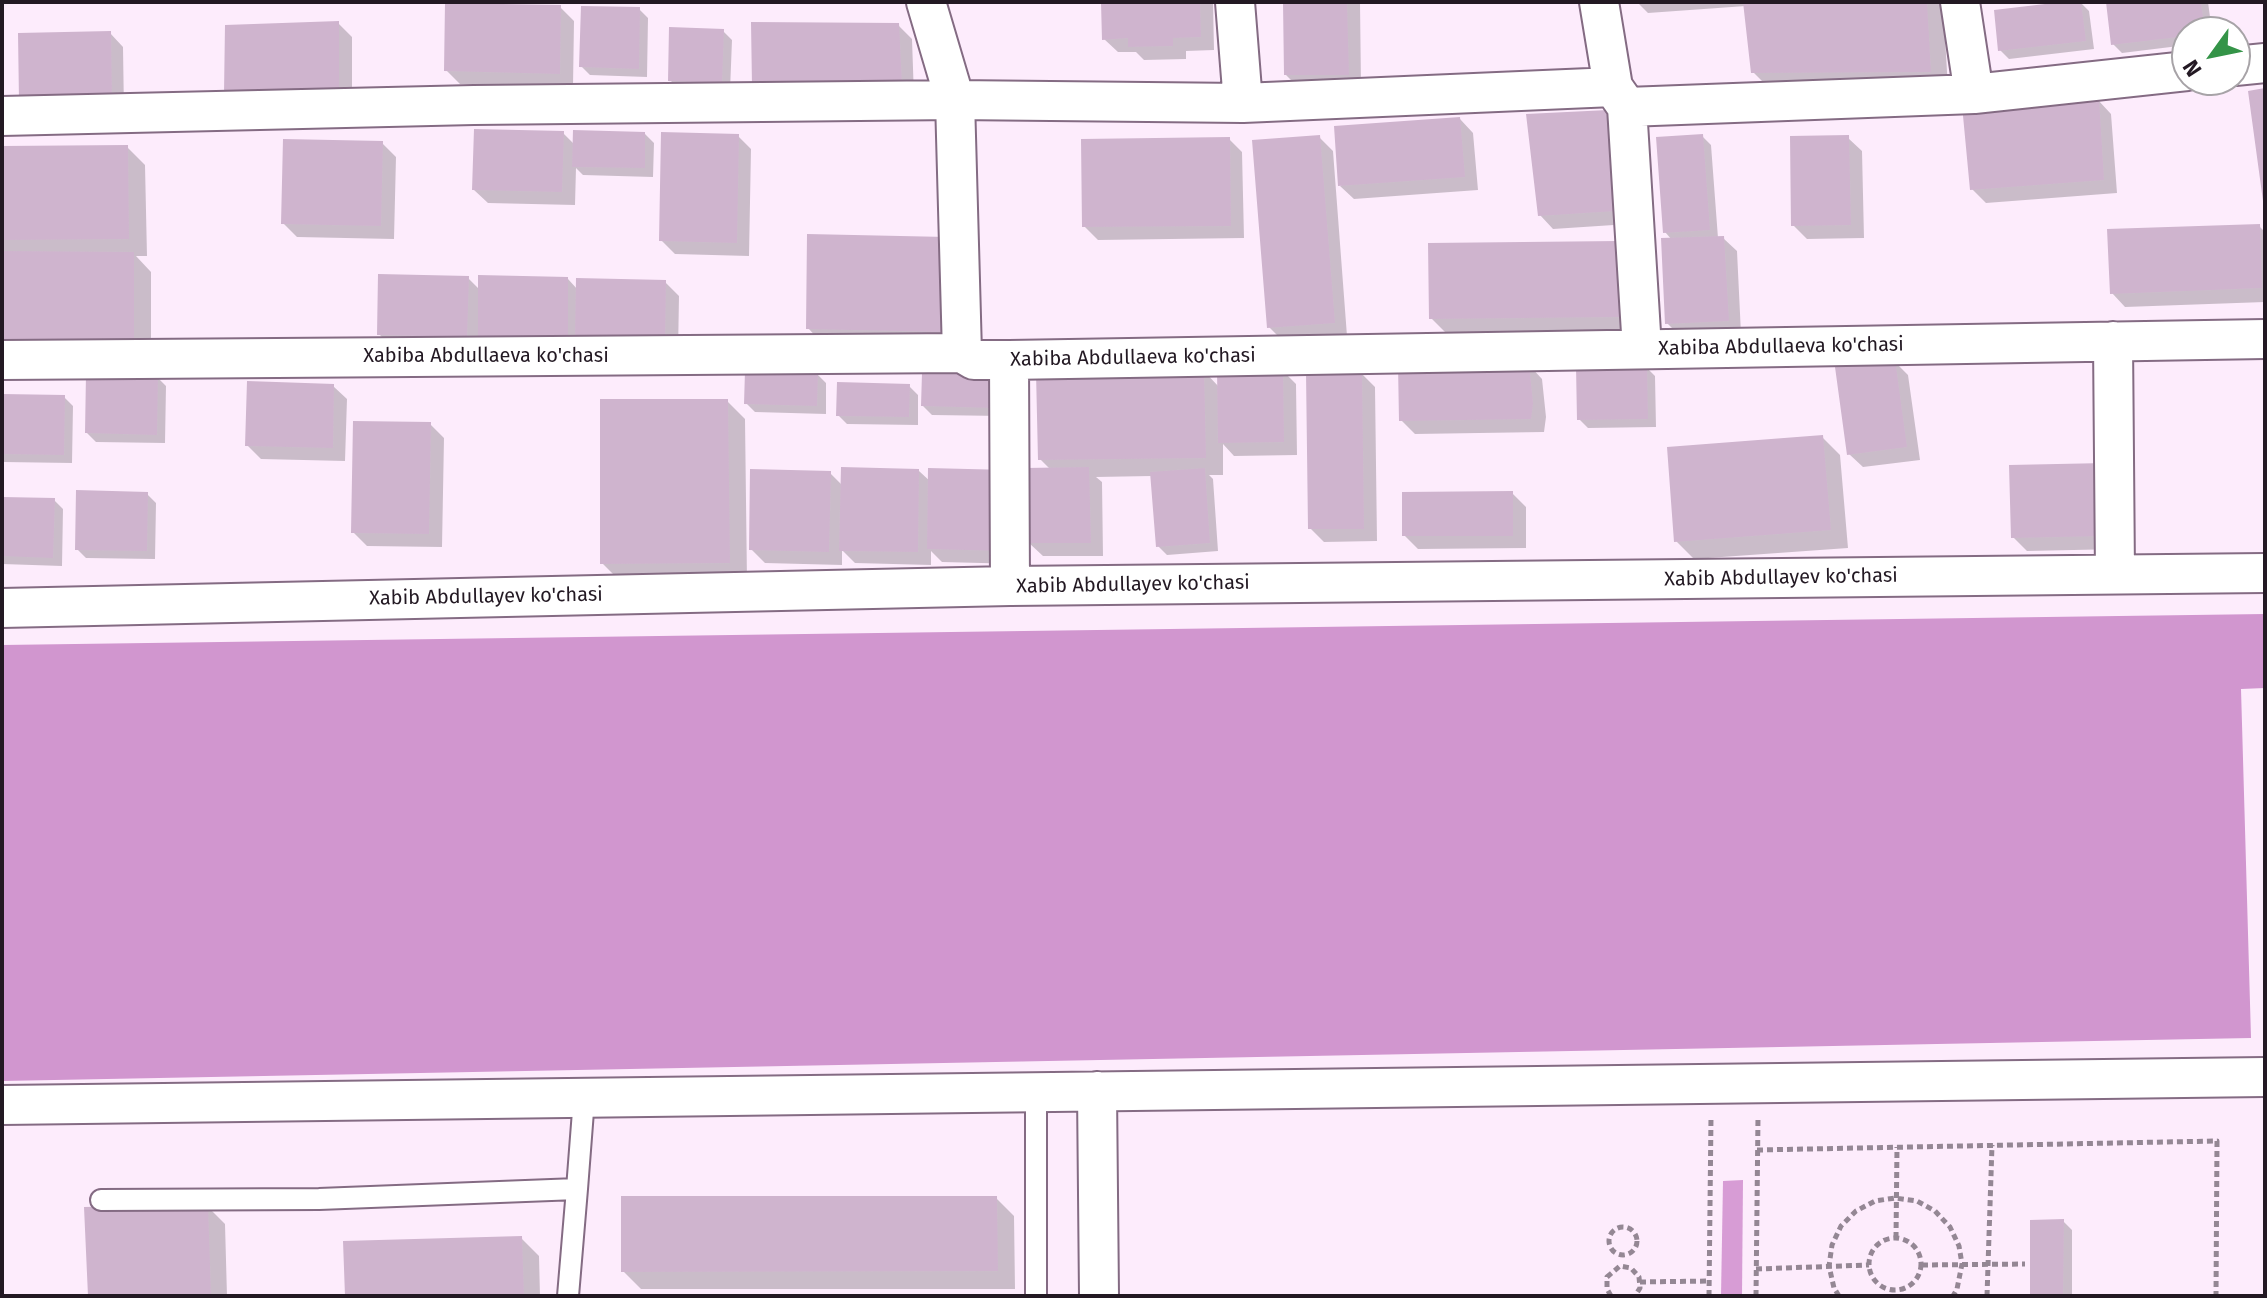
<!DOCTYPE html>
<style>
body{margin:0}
#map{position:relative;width:2267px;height:1298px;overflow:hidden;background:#fdecfc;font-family:"Fira Sans",sans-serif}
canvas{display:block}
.frame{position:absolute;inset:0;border:4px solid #231923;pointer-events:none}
.north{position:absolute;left:2171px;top:16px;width:80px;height:80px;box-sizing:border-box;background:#fff;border:2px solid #a7a3a7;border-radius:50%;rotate:237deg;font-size:22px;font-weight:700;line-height:32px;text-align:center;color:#231923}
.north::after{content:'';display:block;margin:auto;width:28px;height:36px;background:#349448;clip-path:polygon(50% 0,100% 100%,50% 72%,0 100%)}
</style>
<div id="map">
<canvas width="2267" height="1298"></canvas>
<div class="frame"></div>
<div class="north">N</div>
</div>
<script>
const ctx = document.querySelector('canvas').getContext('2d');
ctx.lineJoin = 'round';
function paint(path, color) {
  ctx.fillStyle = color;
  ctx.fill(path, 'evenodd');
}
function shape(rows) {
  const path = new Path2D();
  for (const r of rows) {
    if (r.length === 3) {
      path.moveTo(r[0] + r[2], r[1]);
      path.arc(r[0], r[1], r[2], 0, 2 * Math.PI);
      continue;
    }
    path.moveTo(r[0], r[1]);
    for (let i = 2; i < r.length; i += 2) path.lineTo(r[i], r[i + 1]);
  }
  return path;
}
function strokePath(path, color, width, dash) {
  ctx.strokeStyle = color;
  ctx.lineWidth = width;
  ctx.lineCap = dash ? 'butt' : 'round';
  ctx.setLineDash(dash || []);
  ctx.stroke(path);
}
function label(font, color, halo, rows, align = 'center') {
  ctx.font = font + ' "Fira Sans",sans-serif';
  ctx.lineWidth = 7;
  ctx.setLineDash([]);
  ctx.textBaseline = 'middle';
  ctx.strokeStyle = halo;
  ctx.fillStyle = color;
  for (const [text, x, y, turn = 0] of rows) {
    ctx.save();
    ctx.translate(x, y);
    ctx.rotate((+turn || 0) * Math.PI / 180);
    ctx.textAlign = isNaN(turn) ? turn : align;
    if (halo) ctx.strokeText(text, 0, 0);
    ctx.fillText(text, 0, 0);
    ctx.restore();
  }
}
const forest = shape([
 [2265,614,2265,688,2241,689,2251,1038,2,1081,2,645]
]);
const water = shape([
 [1743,1180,1742,1296,1721,1296,1723,1181]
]);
const shadow = shape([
 [1103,2,1213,2,1214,50,1186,51,1186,59,1144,60,1136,52,1118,52,1104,39],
 [1285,2,1360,2,1361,87,1299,88,1286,75],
 [1637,2,1943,2,1948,89,1771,90,1753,72,1746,6,1648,13],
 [2080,2,2089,11,2094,49,2009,59,2000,50],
 [2108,2,2208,2,2212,32,2187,32,2187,45,2122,53,2113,44],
 [560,7,574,21,573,87,460,84,446,70],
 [639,9,648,18,647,77,590,75,581,66],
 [338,23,352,37,352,104,239,106],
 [898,25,912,39,914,97,768,99],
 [723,31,732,40,730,91,679,89,670,80],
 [110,33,123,47,124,112,35,114],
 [2098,100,2111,114,2117,193,1986,203,1972,189],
 [1607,112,1620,126,1629,224,1553,229,1540,215],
 [1460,119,1473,133,1478,190,1354,199,1340,186],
 [563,133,575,145,645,134,654,143,653,177,583,175,576,168,575,205,488,203,474,190],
 [738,136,751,149,749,256,675,254,661,240],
 [1702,136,1711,145,1718,238,1723,238,1737,251,1741,334,1681,337,1667,323,1672,240,1665,232],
 [1319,137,1333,151,1347,336,1283,341,1269,327],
 [1848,138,1862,151,1864,238,1807,239,1793,225],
 [1229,139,1242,152,1244,238,1098,240,1084,226],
 [382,143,396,157,394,239,297,237,283,223],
 [127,147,145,165,147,256,136,256,151,272,151,360,2,361,2,148],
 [2259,226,2265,232,2265,302,2125,307,2112,293],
 [946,239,958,345,821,342,808,328],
 [1618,243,1637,334,1449,336,1431,318],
 [468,278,480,290,568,279,578,290,665,282,679,296,678,354,493,349,480,336,480,350,393,348,379,334],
 [1894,361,1908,375,1920,460,1863,467,1849,454],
 [1529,365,1542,379,1546,417,1544,432,1415,434,1401,420],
 [1646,367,1655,376,1656,427,1588,428,1579,419],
 [1282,370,1296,384,1297,455,1234,456,1223,444,1223,475,1209,475,1213,479,1218,551,1167,555,1158,546,1152,476,1096,477,1102,482,1103,556,1043,556,1029,543,1050,469,1040,459,1204,371,1219,387],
 [1361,373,1375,387,1377,541,1324,542,1310,528],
 [817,374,826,383,826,414,755,412,746,403],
 [157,377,166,386,165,443,96,442,87,433],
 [994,377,1003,416,932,415,923,406],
 [333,386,347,399,345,461,261,459,247,445],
 [909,386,918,395,918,425,847,424,838,415],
 [2,396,64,397,73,406,72,463,3,462],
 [727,401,745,419,747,581,620,581,602,563],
 [430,424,444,438,442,547,367,546,353,532],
 [1822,437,1840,455,1848,548,1694,559,1676,541],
 [2105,465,2120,549,2027,551,2013,537],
 [919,471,1020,564,942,562,931,551,931,565,855,563,842,550,842,565,765,563,751,549,830,473,843,486],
 [1512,493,1526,507,1526,548,1418,549,1404,535],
 [147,494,156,503,155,559,86,558,77,549],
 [2,499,54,500,63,509,62,566,2,564],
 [996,1198,1014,1216,1015,1289,641,1289,623,1271],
 [207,1206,225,1224,227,1296,90,1296],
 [2063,1221,2072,1230,2072,1296,2032,1296],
 [521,1238,539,1256,540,1296,347,1296]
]);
const building = shape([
 [1101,2,1200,2,1201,37,1173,38,1173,46,1128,47,1128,38,1102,40],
 [1283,2,1347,2,1349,75,1284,75],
 [1743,2,1927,2,1931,72,1751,73],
 [2062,2,2081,2,2086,41,1998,51,1994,10],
 [2106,2,2201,2,2205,32,2187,32,2187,36,2111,45],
 [445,3,561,5,560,74,444,71],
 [581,6,640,7,639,69,579,67],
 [339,21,339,91,224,93,225,25],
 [751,22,899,23,902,84,752,86],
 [669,27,724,29,722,83,668,81],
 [111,31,112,99,19,101,18,33],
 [2265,88,2265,201,2263,201,2248,91],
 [2099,98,2104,180,1970,190,1962,105],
 [1608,110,1616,211,1538,216,1526,114],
 [1460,117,1465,177,1338,186,1334,126],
 [474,129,564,131,562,192,472,190],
 [573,130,645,132,645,168,572,167],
 [661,132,739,134,737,243,659,241],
 [1703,134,1710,230,1663,233,1656,137],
 [1320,135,1335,323,1267,328,1252,140],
 [1849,135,1851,225,1791,226,1790,136],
 [1230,137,1231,226,1082,227,1081,139],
 [283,139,383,141,381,226,281,224],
 [128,145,129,239,2,240,2,146],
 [2260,224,2262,288,2110,294,2107,229],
 [807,234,947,237,945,332,806,329],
 [1724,236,1729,321,1665,324,1661,238],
 [1619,241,1620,317,1429,319,1428,243],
 [2,251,134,252,134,343,2,343],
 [378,274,469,276,467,337,377,335],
 [478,275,568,277,568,338,478,337],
 [576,278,666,280,665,341,575,339],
 [1895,359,1907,447,1847,455,1835,367],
 [1529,363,1533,403,1531,419,1399,421,1398,364],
 [1647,365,1648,419,1577,420,1576,366],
 [1283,368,1284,442,1218,443,1217,369],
 [1204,369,1206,458,1038,460,1036,372],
 [745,371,818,372,817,406,744,404],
 [1362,371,1364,529,1308,529,1306,372],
 [922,373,995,375,995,408,921,406],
 [86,374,158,375,157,435,85,433],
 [247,381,334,384,333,448,245,446],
 [837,382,910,384,909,417,836,416],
 [2,394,65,395,64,455,2,454],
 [600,399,728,399,730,563,600,564],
 [353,421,431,422,429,534,351,533],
 [1823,435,1831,530,1674,542,1667,447],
 [2106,463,2107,536,2011,538,2009,465],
 [841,467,919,469,918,552,839,551],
 [1089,467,1091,543,1027,543,1025,468],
 [928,468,1008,470,1007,551,927,549],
 [1205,468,1210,543,1156,547,1150,472],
 [750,469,831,471,829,552,749,550],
 [76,490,148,492,147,551,75,550],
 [1513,491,1513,536,1402,536,1402,492],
 [2,497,55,498,53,558,2,556],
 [621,1196,997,1196,998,1271,621,1272],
 [208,1204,211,1296,88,1296,84,1207],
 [2064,1219,2063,1296,2030,1296,2030,1220],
 [522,1236,524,1296,345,1296,343,1241]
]);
const path = shape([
 [1757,1150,2217,1141,2216,1296],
 [1623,1241,14],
 [1896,1238,1897,1147],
 [1895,1264,26],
 [1922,1265,2025,1264],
 [1756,1269,1869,1265],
 [1640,1282,1709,1281],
 [1611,1296,1607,1289,1607,1277,1620,1266,1631,1268,1639,1277,1640,1288,1635,1296],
 [1709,1296,1711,1117],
 [1756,1296,1758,1117],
 [1839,1296,1834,1288,1829,1266,1832,1245,1841,1226,1856,1211,1875,1201,1895,1198,1917,1201,1935,1211,1950,1227,1959,1246,1962,1264,1957,1289,1953,1296],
 [1987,1296,1992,1145]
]);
const lane = shape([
 [101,1200,319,1199,577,1189,584,1098],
 [568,1296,577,1189],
 [1036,1296,1036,1092]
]);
const street = shape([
 [926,2,955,100,962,353],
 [1235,2,1243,103],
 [1599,2,1613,87],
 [1960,2,1974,94],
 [2235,66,2265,63],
 [1627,107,1642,349],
 [2,116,474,105,955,100,1243,103,1613,87,1627,107,1974,94,2187,71],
 [2113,341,2115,574],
 [2,360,962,353,974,360,1009,360,2265,339],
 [1009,360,1010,586],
 [2,608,1010,586,2265,573],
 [1097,1091,1099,1296],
 [2,1105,2265,1077]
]);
const streetNames = [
 ["Xabiba Abdullaeva ko'chasi",1781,347,-1],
 ["Xabiba Abdullaeva ko'chasi",486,356],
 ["Xabiba Abdullaeva ko'chasi",1133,358,-1],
 ["Xabib Abdullayev ko'chasi",1781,578,-1],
 ["Xabib Abdullayev ko'chasi",1133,585,-1],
 ["Xabib Abdullayev ko'chasi",486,597,-1]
];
paint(forest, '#d196cf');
paint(water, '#d79cd5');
paint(shadow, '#0003');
paint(building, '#cfb4ce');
strokePath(lane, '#846b83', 24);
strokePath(street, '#846b83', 42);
strokePath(path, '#948794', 5, [6, 4]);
strokePath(lane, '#fff', 20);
strokePath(street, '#fff', 38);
label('20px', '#231923', '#fff', streetNames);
</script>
